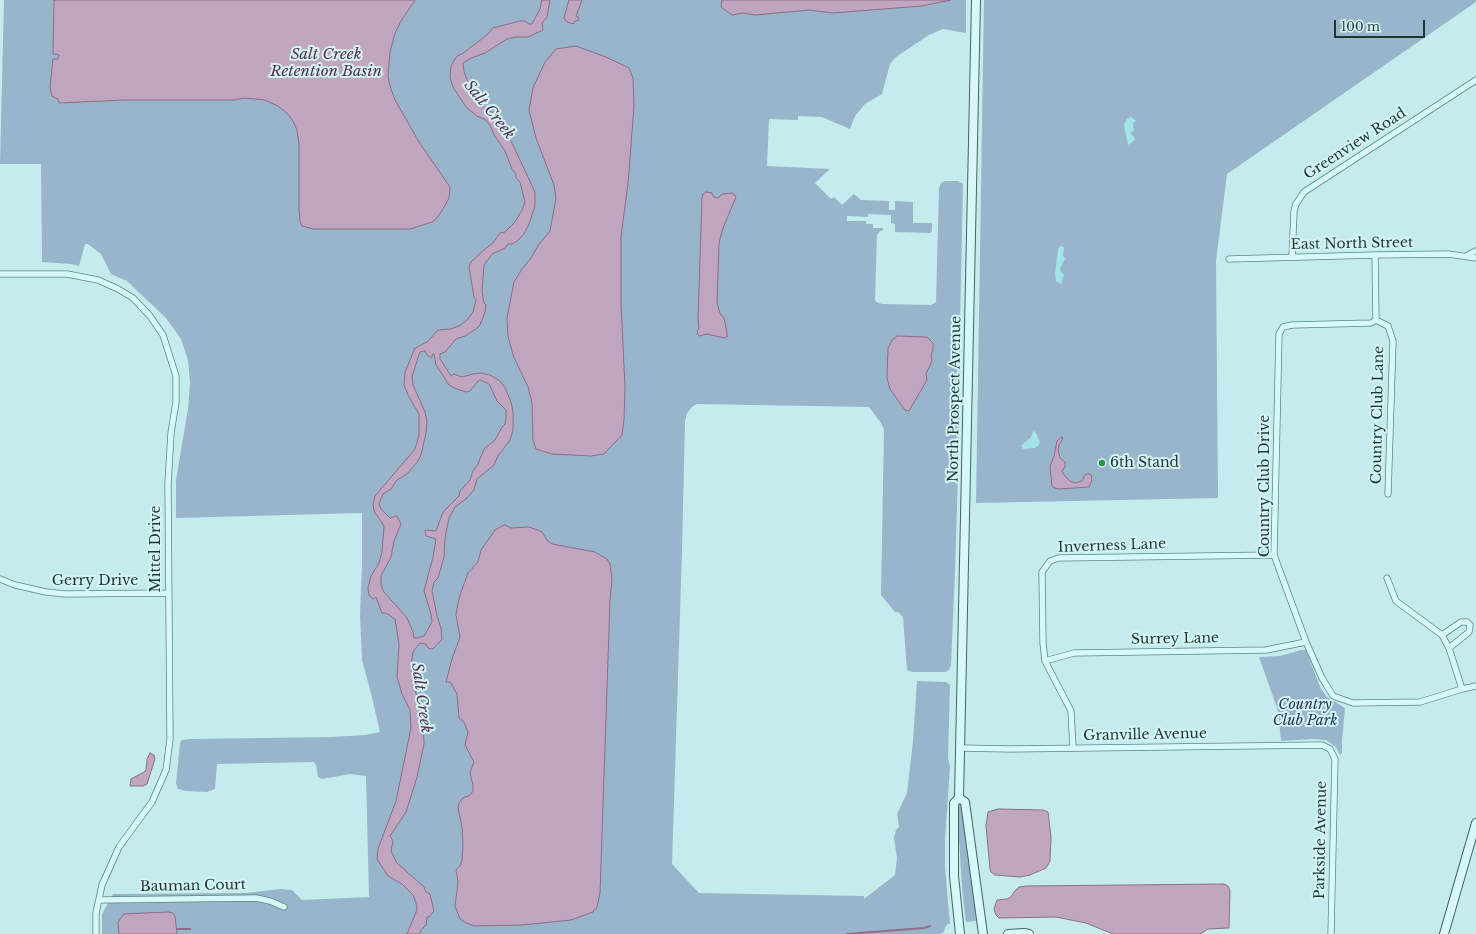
<!DOCTYPE html>
<style>
body{margin:0}
#map{position:relative;width:1476px;height:934px;overflow:hidden;background:#c4eced;font-family:"Libre Baskerville",serif}
canvas{display:block}
.scale{position:absolute;left:1334px;top:20px;width:91px;height:18px;box-sizing:border-box;border:2px solid #1f3733;border-top:0;padding-left:5px;font-size:12px;line-height:14px;white-space:nowrap;color:#1f3733;-webkit-text-stroke:3px #d4f3f4;paint-order:stroke}
</style>
<div id="map">
<canvas width="1476" height="934"></canvas>
<div class="scale">100 m</div>
</div>
<script>
const ctx = document.querySelector('canvas').getContext('2d');
ctx.lineJoin = 'round';
function paint(path, color) {
  ctx.fillStyle = color;
  ctx.fill(path, 'evenodd');
}
function shape(rows) {
  const path = new Path2D();
  for (const r of rows) {
    path.moveTo(r[0], r[1]);
    for (let i = 2; i < r.length; i += 2) path.lineTo(r[i], r[i + 1]);
  }
  return path;
}
function strokePath(path, color, width, dash) {
  ctx.strokeStyle = color;
  ctx.lineWidth = width;
  ctx.lineCap = dash ? 'butt' : 'round';
  ctx.setLineDash(dash || []);
  ctx.stroke(path);
}
function label(font, color, halo, rows, align = 'center') {
  ctx.font = font + ' "Libre Baskerville",serif';
  ctx.lineWidth = 4;
  ctx.setLineDash([]);
  ctx.textBaseline = 'middle';
  ctx.strokeStyle = halo;
  ctx.fillStyle = color;
  for (const [text, x, y, turn = 0] of rows) {
    ctx.save();
    ctx.translate(x, y);
    ctx.rotate((+turn || 0) * Math.PI / 180);
    ctx.textAlign = isNaN(turn) ? turn : align;
    if (halo) ctx.strokeText(text, 0, 0);
    ctx.fillText(text, 0, 0);
    ctx.restore();
  }
}
const green = shape([
 [4,0,966,0,966,33,943,29,929,35,896,57,890,64,882,94,865,104,855,116,850,129,822,117,798,116,798,120,769,119,767,166,830,169,815,183,831,199,834,197,842,205,854,194,861,200,889,201,889,210,895,210,895,201,913,202,913,223,932,223,932,231,930,233,895,232,895,224,891,223,891,215,868,214,868,217,847,216,847,221,866,221,866,224,873,224,873,228,883,228,883,230,879,232,877,235,875,299,876,302,882,304,931,305,936,302,939,188,941,183,945,181,958,181,963,184,960,324,960,409,955,571,951,665,949,670,946,672,912,672,907,670,903,617,898,612,895,612,881,595,884,429,881,423,869,407,697,404,692,407,687,413,685,421,682,551,672,864,699,893,864,896,864,899,895,875,897,858,894,838,896,830,899,827,897,814,907,793,913,741,917,681,946,682,950,685,948,758,950,767,945,840,945,868,950,924,947,924,943,933,939,934,102,934,102,914,113,894,246,893,281,889,292,890,302,900,369,897,366,776,350,774,322,779,318,777,316,765,314,762,217,764,215,789,212,790,207,792,186,791,178,789,176,783,180,743,182,740,190,739,332,737,365,735,380,732,371,693,362,660,360,615,362,563,362,513,176,518,176,480,188,409,190,383,188,360,181,339,166,318,127,281,111,274,101,254,88,244,85,244,79,266,71,264,42,262,41,164,0,164],
 [984,0,1476,0,1476,2,1227,174,1216,261,1218,498,976,503],
 [1301,650,1306,650,1321,689,1327,697,1345,708,1342,741,1342,753,1340,755,1336,747,1326,740,1314,739,1281,741,1278,711,1259,657,1280,656],
 [957,805,962,805,975,904,976,921,966,922,962,888]
]);
const sand = shape([
 [1131,117,1136,121,1133,123,1134,131,1131,132,1131,135,1133,135,1135,140,1128,145,1124,125,1127,119],
 [1060,246,1064,247,1063,255,1065,259,1060,268,1061,271,1064,275,1061,284,1056,281,1055,274,1058,249],
 [1035,431,1040,442,1039,445,1035,448,1023,449,1021,446,1031,437,1033,432]
]);
const water = shape([
 [54,0,415,0,401,21,395,33,390,52,388,76,390,86,395,100,419,142,450,187,449,198,443,209,436,219,432,222,410,229,313,229,302,226,300,221,299,208,299,144,297,130,293,121,287,113,278,106,265,100,244,98,234,100,124,100,59,103,58,99,52,96,50,88,53,59,58,59,59,55,53,54,54,0],
 [542,0,550,0,547,17,542,23,543,30,528,37,515,37,507,39,485,53,471,58,463,63,464,72,469,85,478,101,482,102,485,110,492,112,503,124,535,192,535,206,529,224,524,234,517,241,512,244,508,244,505,248,492,254,484,265,482,291,484,303,486,305,485,312,480,325,476,329,465,336,456,339,445,352,440,354,440,359,451,376,454,374,462,377,473,374,481,373,490,375,500,381,505,388,511,402,513,412,513,430,510,440,498,456,494,465,477,479,474,490,467,498,455,507,449,518,445,538,444,557,438,578,434,582,432,591,437,616,441,628,442,639,434,648,432,649,428,648,426,644,420,643,413,652,411,666,413,683,423,717,424,744,417,777,406,812,390,836,393,841,391,851,397,863,424,887,426,892,430,894,434,911,429,917,427,917,426,925,421,930,420,934,407,934,417,910,416,903,413,895,402,884,388,876,377,859,378,849,396,801,411,728,410,710,402,694,397,677,399,644,395,619,386,613,382,613,376,597,373,599,369,595,368,588,371,576,379,563,382,552,384,526,374,511,373,504,375,496,415,449,419,435,419,414,408,395,404,385,405,372,415,348,427,342,438,330,451,329,459,326,467,320,473,312,476,300,474,297,469,267,471,262,485,249,493,243,500,233,505,232,515,222,522,210,525,202,520,182,516,178,516,174,512,169,505,151,494,135,491,127,486,120,477,116,466,107,453,87,450,77,451,66,457,56,462,54,487,35,493,28,520,21,525,21,529,24,532,24,540,9,542,0],
 [425,351,427,355,432,358,432,355,434,354,436,365,446,380,448,384,454,388,466,392,470,391,478,381,480,380,489,384,497,401,506,410,506,419,505,424,502,427,495,440,484,449,478,464,473,471,470,480,460,491,459,496,443,512,436,531,425,530,426,536,436,539,433,557,424,591,431,614,432,622,424,636,417,638,414,638,413,632,407,618,384,592,381,586,381,576,391,557,394,541,401,524,397,516,390,518,381,509,379,504,383,494,391,489,397,480,407,474,418,461,421,455,426,433,427,421,425,412,413,385,412,376,420,352,425,351],
 [569,0,582,0,576,16,578,17,579,20,575,21,573,24,567,22,564,18,569,0],
 [722,0,951,0,921,6,833,13,809,10,755,15,743,13,732,15,721,7,722,0],
 [576,46,606,57,629,68,633,78,634,106,628,184,621,236,621,305,625,387,624,420,622,435,604,454,591,456,552,454,536,449,533,440,532,403,528,387,513,355,508,336,507,318,514,282,522,269,531,258,539,244,550,231,556,198,554,185,536,138,529,110,533,88,545,62,556,49,576,46],
 [706,192,712,193,714,197,718,198,722,194,733,193,736,197,723,228,719,243,717,303,720,313,724,318,727,333,727,337,725,338,706,334,700,336,698,335,697,331,699,329,698,319,702,198,703,194,706,192],
 [897,336,927,337,933,343,933,350,931,355,932,361,926,374,927,380,909,411,905,410,890,389,887,378,888,348,892,340,897,336],
 [1062,437,1063,439,1059,445,1058,450,1060,458,1065,462,1065,467,1062,471,1064,475,1070,481,1075,483,1082,481,1085,475,1088,473,1091,475,1092,480,1089,487,1059,489,1054,488,1052,486,1050,466,1054,456,1057,441,1062,437],
 [505,525,511,528,529,527,535,529,542,532,547,540,552,544,595,552,607,559,610,564,612,579,610,600,600,893,597,907,593,912,571,920,522,925,474,926,466,923,460,919,455,906,458,882,456,870,460,866,462,860,463,846,462,827,458,808,459,803,463,798,470,795,473,791,473,785,470,773,474,762,465,745,468,732,464,722,459,718,457,694,452,685,450,682,446,682,452,659,460,637,456,615,457,608,460,595,468,573,478,562,481,550,495,530,502,526,505,525],
 [150,753,154,755,155,759,147,784,143,786,130,786,131,779,144,772,146,770,147,759,150,753],
 [998,809,1043,810,1048,812,1051,837,1050,861,1046,868,1030,875,1020,877,995,875,991,872,990,869,986,826,988,812,998,809],
 [1224,884,1228,886,1230,890,1229,928,1208,929,1200,934,1113,934,1086,923,1056,917,999,918,996,915,994,909,997,900,1007,899,1011,897,1014,892,1019,887,1026,886,1224,884],
 [168,912,173,913,175,916,177,934,119,934,118,922,124,914,168,912]
]);
const stream = shape([
 [177,929,190,929],
 [847,934,924,928,930,926]
]);
const street = shape([
 [1375,255,1376,320,1371,323,1292,325,1283,327,1279,334,1274,555,1306,642,1322,678,1333,696,1353,703,1420,702,1462,689,1476,686],
 [1466,256,1476,251],
 [1292,257,1294,211,1296,204,1304,192,1476,80],
 [1229,259,1375,255,1448,254,1476,258],
 [0,274,67,274,98,280,118,289,133,298,150,316,163,335,176,376,176,402,171,433,168,484,170,739,166,770,152,802,119,847,102,885,96,913,96,934],
 [1376,320,1388,326,1393,341,1388,494],
 [1387,578,1396,601,1442,635,1449,648,1462,689],
 [0,579,15,585,46,592,65,594,168,593],
 [1442,635,1461,622,1467,622,1470,625,1469,632,1449,648],
 [1045,661,1074,653,1266,650,1306,642],
 [960,748,1010,749,1322,745,1330,749,1335,759,1331,934],
 [1073,748,1071,711,1045,661,1043,643,1042,572,1050,561,1058,558,1274,555],
 [99,900,256,898,270,901,284,907]
]);
const secondary = shape([
 [959,798,965,802,983,934],
 [960,934,954,876,954,803,959,798,976,0],
 [1008,934,1024,933,1029,934],
 [1444,934,1476,823]
]);
const markers = [
 [1102,463,4,"#2d944e"]
];
const streetNames = [
 ["Greenview Road",1355,144,-33],
 ["East North Street",1352,244,-1],
 ["North Prospect Avenue",955,399,-89],
 ["Country Club Lane",1378,415,-89],
 ["Country Club Drive",1265,486,-90],
 ["Inverness Lane",1112,546,-2],
 ["Mittel Drive",156,549,-90],
 ["Gerry Drive",95,581],
 ["Surrey Lane",1175,639,-1],
 ["Granville Avenue",1145,735,-1],
 ["Parkside Avenue",1321,840,-89],
 ["Bauman Court",193,886,-1]
];
const poiNames = [
 ["6th Stand",1110,463]
];
const parkNames = [
 ["Country",1305,705],
 ["Club Park",1305,721]
];
const waterNames = [
 ["Salt Creek",326,55],
 ["Retention Basin",326,72],
 ["Salt Creek",489,110,51],
 ["Salt Creek",421,698,82]
];
paint(green, '#99b5cb');
paint(sand, '#a2e4e8');
paint(water, '#c0a6bf');
strokePath(water, '#8e6d8c', 1);
strokePath(stream, '#8e6d8c', 2);
strokePath(street, '#5b8781', 7);
strokePath(secondary, '#3e6961', 10);
strokePath(street, '#d7f7f8', 5.5);
strokePath(secondary, '#d7f7f8', 8);
for (const [x, y, r, color] of markers) {
  const dot = new Path2D();
  dot.arc(x, y, r, 0, 2 * Math.PI);
  ctx.fillStyle = color;
  ctx.fill(dot);
  strokePath(dot, '#d4f3f4', 1.5);
}
label('14px', '#1f3733', '#d4f3f4', streetNames);
label('14px', '#1f3733', '#d4f3f4', poiNames, 'left');
label('italic 14px', '#263953', '#d4f3f4', parkNames);
label('italic 15px', '#572f4c', '#d4f3f4', waterNames);
</script>
